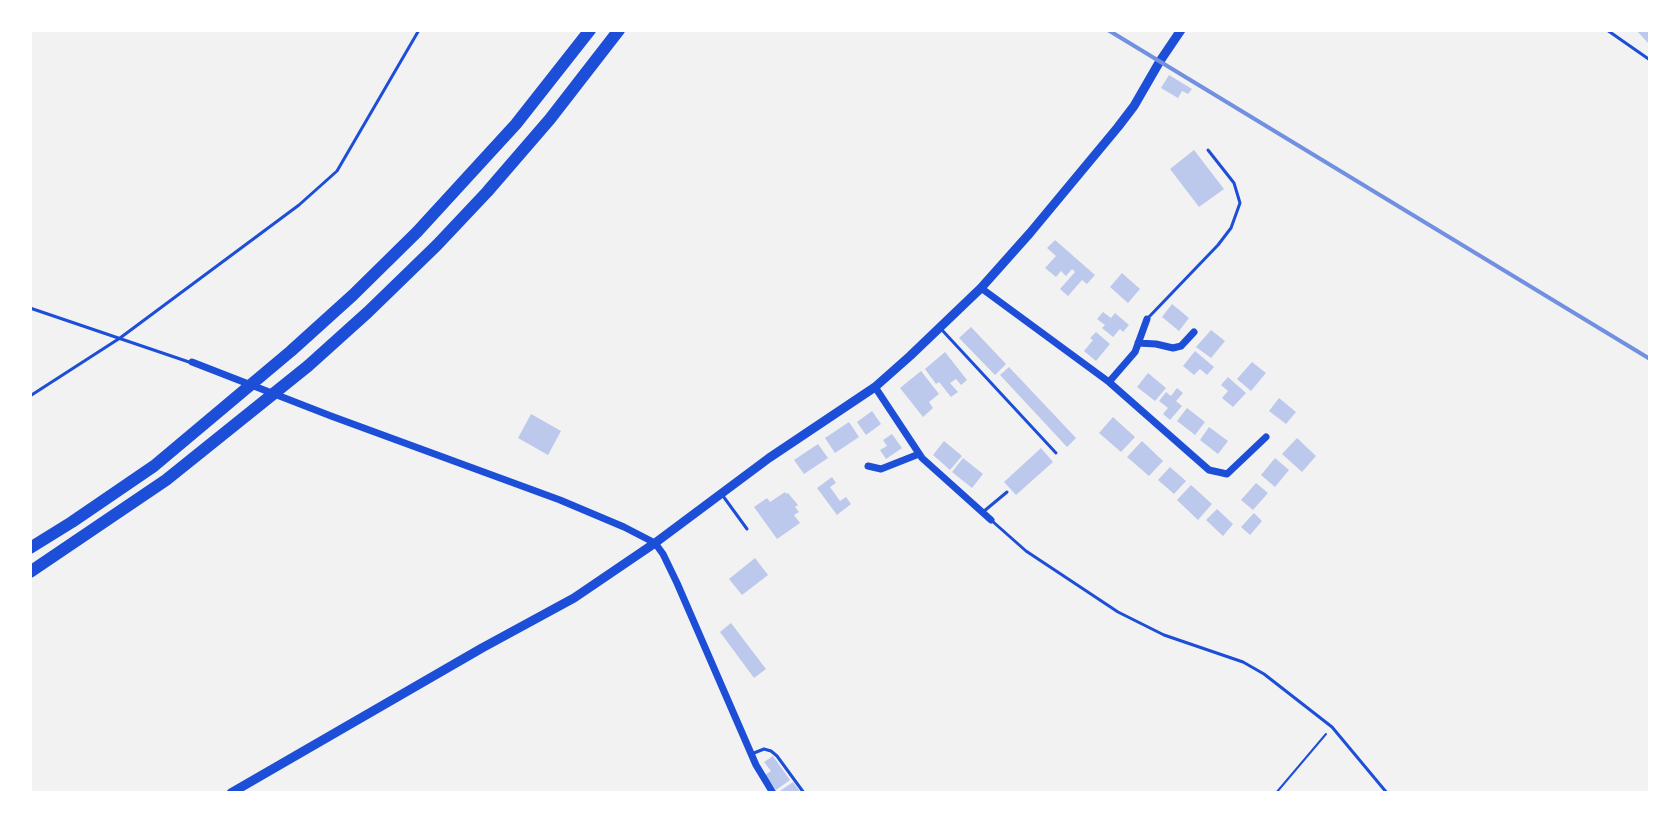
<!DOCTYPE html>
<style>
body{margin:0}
#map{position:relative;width:1680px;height:823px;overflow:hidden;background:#f2f2f2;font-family:"Sofia Sans Condensed",sans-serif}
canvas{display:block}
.frame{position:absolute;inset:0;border:32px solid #fff;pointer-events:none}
</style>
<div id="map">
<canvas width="1680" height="823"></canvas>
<div class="frame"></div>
</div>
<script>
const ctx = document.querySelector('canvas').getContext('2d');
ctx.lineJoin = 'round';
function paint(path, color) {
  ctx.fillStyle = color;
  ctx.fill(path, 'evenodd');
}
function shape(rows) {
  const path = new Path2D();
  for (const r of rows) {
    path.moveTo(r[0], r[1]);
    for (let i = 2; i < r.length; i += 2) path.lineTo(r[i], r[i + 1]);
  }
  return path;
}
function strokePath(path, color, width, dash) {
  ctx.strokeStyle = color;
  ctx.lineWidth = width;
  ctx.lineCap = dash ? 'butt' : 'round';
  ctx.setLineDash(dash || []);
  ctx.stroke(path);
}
const building = shape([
 [1636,30,1650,30,1650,45],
 [1169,75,1192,89,1188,94,1182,91,1178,98,1161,88],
 [1194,150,1224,189,1199,207,1170,169],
 [1055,240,1095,275,1087,284,1082,280,1068,296,1060,289,1075,272,1072,269,1066,276,1061,271,1056,277,1045,268,1056,256,1047,248],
 [1122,273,1140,289,1128,303,1110,287],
 [1172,304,1189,318,1179,331,1162,317],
 [1103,312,1111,318,1115,313,1129,325,1123,332,1120,329,1113,337,1102,328,1105,325,1097,319],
 [971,327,1006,364,995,375,959,338],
 [1211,330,1225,341,1211,358,1196,347],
 [1096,332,1110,344,1096,361,1084,351,1093,340,1090,338],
 [1195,351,1214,367,1207,375,1200,369,1194,375,1183,366],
 [945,352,967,380,961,385,956,379,950,383,958,392,951,397,939,382,936,384,925,369],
 [1252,362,1266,373,1251,391,1237,379],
 [1009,367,1076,438,1067,447,1000,375],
 [921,371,939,394,929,402,933,408,923,417,900,388],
 [1148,373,1166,388,1155,401,1137,387],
 [1228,377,1246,393,1233,407,1222,398,1228,391,1221,385],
 [1177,388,1183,393,1176,401,1182,406,1170,420,1163,414,1168,408,1159,401,1166,392,1171,396],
 [1279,398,1296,412,1286,424,1269,411],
 [1187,408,1205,422,1195,435,1177,421],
 [872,411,881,424,866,435,857,422],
 [531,414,561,431,548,455,518,438],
 [1113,417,1135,437,1121,452,1099,433],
 [849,422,859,437,835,453,825,438],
 [1209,427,1228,441,1218,454,1200,440],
 [892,434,902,448,886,459,880,450,887,446,883,440],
 [1297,438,1316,456,1302,472,1282,454],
 [944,441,962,456,950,470,933,455],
 [1142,441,1163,461,1149,476,1127,457],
 [818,444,828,458,804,474,794,460],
 [1041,448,1053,462,1016,495,1004,482],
 [963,458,983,474,972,488,952,472],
 [1275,458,1289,470,1275,487,1261,475],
 [1170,467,1186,481,1174,494,1158,480],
 [832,477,836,483,830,487,840,501,846,497,851,504,837,515,817,488],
 [1256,483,1268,493,1253,510,1241,500],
 [1191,485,1212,504,1198,520,1177,500],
 [785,492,786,494,788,493,798,505,795,507,799,512,794,515,800,523,777,539,754,507,767,498,770,502],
 [1217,509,1233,524,1223,536,1206,520],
 [1254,513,1262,521,1250,535,1241,527],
 [755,558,768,575,742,595,729,579],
 [731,623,766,669,754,678,720,632],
 [773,756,790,780,776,790,765,775,771,771,764,762],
 [793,782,801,793,777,793]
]);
const path = shape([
 [1276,793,1326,734]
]);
const service = shape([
 [1607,30,1650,60],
 [30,308,189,362],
 [1147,319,1218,245,1231,228,1240,203,1234,183,1208,150],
 [942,330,1056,453],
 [30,396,120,338,299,205,337,171,419,30],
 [723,496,747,529],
 [983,512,1007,492],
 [991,520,1026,551,1118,612,1164,635,1243,662,1264,674,1332,727,1387,793],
 [754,753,764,749,771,751,777,756,804,793]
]);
const minor = shape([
 [981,288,1109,382,1209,470,1227,474,1266,437],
 [1138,343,1156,344,1173,348,1181,346,1194,332],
 [192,362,331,416,560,500,624,527,655,543,663,554,677,583,756,765,773,793],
 [1109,382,1135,352,1147,319],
 [875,387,922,458,991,520],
 [868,466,881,469,919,454]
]);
const tertiary = shape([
 [231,793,482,648,574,598,655,543,769,458,875,387,910,356,981,288,1030,233,1118,127,1134,106,1160,61,1181,30]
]);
const motorway = shape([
 [30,548,72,522,154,466,291,351,353,295,417,232,516,124,590,30],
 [30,572,166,480,308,366,368,312,437,245,487,192,550,119,619,30]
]);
const rail = shape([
 [1108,30,1650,359]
]);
paint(building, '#bdc9ec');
strokePath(path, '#1d4ed8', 2);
strokePath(service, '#1d4ed8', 3);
strokePath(minor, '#1d4ed8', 7);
strokePath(tertiary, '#1d4ed8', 9);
strokePath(motorway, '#1d4ed8', 12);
strokePath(rail, '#7290e2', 4);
</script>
